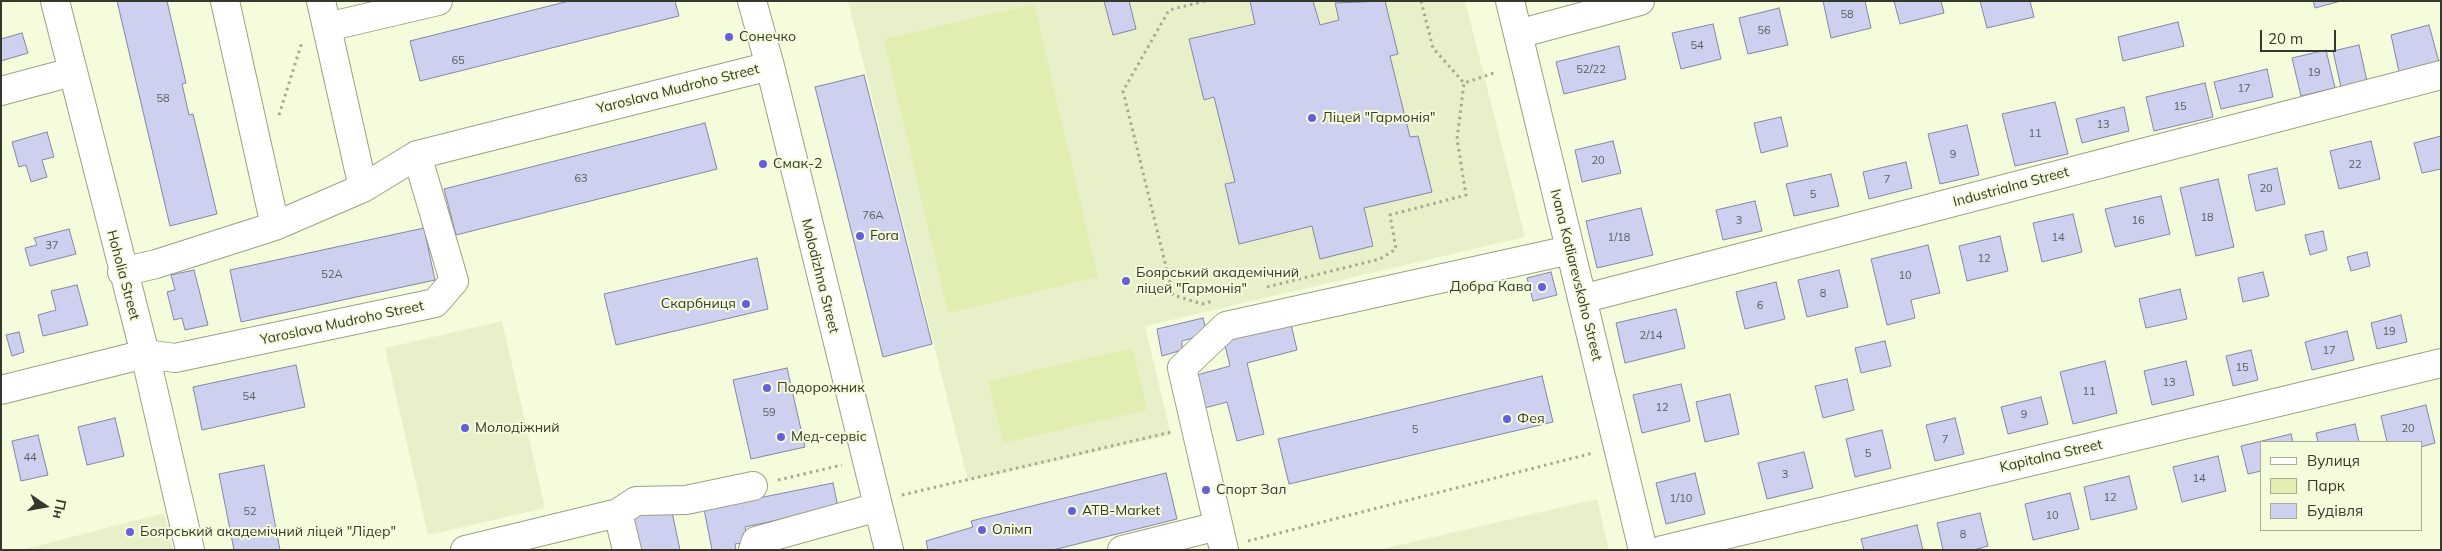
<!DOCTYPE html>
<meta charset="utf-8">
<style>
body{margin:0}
#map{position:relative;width:2442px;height:551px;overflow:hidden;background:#f5fcdc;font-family:Mulish,sans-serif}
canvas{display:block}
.frame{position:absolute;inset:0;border:2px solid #35382c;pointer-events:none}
.legend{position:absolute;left:2260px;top:441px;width:162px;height:90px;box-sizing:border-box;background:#f5fcdc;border:1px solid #a8ae96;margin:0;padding:6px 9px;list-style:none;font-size:15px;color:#35382c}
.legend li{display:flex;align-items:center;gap:10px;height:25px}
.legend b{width:25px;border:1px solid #a8ae96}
.north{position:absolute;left:20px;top:481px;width:50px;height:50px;-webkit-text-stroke:4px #f5fcdc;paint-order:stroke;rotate:102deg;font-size:14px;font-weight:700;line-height:20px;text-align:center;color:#35382c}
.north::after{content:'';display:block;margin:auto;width:18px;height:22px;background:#35382c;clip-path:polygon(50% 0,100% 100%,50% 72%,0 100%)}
.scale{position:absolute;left:2260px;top:30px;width:76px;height:22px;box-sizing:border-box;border:2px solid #35382c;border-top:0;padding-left:6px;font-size:15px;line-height:18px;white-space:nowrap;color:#35382c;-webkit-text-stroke:4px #f5fcdc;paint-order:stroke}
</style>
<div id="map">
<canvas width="2442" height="551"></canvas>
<div class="frame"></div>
<ul class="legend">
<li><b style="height:6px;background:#fff"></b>Вулиця</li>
<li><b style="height:14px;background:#e1eeb1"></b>Парк</li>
<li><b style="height:14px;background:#cdd0ef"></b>Будівля</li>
</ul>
<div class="north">Пн</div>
<div class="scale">20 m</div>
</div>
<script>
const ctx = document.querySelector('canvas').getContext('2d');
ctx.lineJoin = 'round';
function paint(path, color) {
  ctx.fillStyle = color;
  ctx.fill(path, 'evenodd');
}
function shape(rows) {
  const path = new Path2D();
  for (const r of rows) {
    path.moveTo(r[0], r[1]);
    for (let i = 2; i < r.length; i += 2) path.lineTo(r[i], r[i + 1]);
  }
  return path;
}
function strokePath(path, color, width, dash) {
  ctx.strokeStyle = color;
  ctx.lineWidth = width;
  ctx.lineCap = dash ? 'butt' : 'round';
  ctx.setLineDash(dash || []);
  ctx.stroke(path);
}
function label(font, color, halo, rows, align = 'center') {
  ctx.font = font + ' Mulish,sans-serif';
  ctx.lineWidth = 4;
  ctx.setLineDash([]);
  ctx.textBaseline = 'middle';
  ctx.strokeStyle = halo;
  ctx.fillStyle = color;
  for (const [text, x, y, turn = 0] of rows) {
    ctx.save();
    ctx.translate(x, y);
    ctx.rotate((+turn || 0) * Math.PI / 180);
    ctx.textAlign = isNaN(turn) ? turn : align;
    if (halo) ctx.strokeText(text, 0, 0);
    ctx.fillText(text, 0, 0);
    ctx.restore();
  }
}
const built = shape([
 [848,1,1465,1,1525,237,1145,326,1171,435,968,481],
 [502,321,545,508,428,535,385,348],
 [1597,499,1609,550,1378,550],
 [164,513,173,550,21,550]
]);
const green = shape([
 [1034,4,1098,277,948,313,884,39],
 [1133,348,1147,410,1003,443,988,381]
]);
const building = shape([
 [117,1,167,1,186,83,182,84,189,115,193,114,217,214,170,226,117,1],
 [569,1,675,1,679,16,420,81,410,41,569,1],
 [1104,1,1129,1,1136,29,1113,35,1104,1],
 [1250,1,1313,1,1320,25,1339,20,1335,3,1385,1,1398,54,1390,56,1410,137,1418,136,1432,192,1364,208,1373,246,1320,259,1312,226,1239,244,1225,184,1235,182,1214,97,1204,100,1189,39,1255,24,1250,1],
 [1823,1,1865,1,1871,28,1831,38,1823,1],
 [1894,1,1941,1,1944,13,1900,24,1894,1],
 [1980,1,2030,1,2034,17,1987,28,1980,1],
 [2313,1,2341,1,2315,8,2313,1],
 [1779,8,1788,45,1748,54,1739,18,1779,8],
 [2178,22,2184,46,2123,61,2118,37,2178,22],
 [1713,24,1721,59,1681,69,1672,33,1713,24],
 [2429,25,2439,62,2399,72,2391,35,2429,25],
 [22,33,28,53,1,61,1,39,22,33],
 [2359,45,2367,81,2341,87,2333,51,2359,45],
 [1619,46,1626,79,1564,94,1556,62,1619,46],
 [2326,50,2335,88,2301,96,2292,58,2326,50],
 [2267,69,2273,97,2221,109,2214,82,2267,69],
 [864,75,932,344,883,357,815,87,864,75],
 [2205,83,2213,117,2154,131,2146,97,2205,83],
 [2055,102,2068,154,2015,166,2002,114,2055,102],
 [2124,107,2129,131,2082,143,2076,119,2124,107],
 [1781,117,1788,146,1761,153,1754,123,1781,117],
 [705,123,717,169,456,235,444,189,705,123],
 [1967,125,1979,175,1940,184,1928,134,1967,125],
 [47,132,54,157,42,160,47,177,31,182,26,165,19,167,12,142,47,132],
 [2441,136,2441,169,2422,173,2414,143,2441,136],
 [1613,141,1621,173,1582,182,1575,150,1613,141],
 [2371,141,2380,179,2339,189,2330,151,2371,141],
 [1906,162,1912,188,1869,199,1863,172,1906,162],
 [2277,168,2285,204,2256,211,2248,175,2277,168],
 [1831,174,1839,206,1794,216,1786,184,1831,174],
 [2218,179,2234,247,2196,256,2180,188,2218,179],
 [2161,196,2170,234,2115,247,2105,209,2161,196],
 [1755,201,1762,231,1723,240,1716,210,1755,201],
 [1641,208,1653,255,1597,268,1586,221,1641,208],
 [2073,214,2082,252,2042,262,2033,223,2073,214],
 [424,228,435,280,241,322,230,270,424,228],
 [69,229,76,254,30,266,25,248,37,245,34,238,69,229],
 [2323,231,2327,250,2310,255,2305,235,2323,231],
 [2000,236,2008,271,1967,281,1959,246,2000,236],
 [1928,245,1940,293,1911,300,1915,318,1887,325,1871,259,1928,245],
 [2367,252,2370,266,2351,271,2347,257,2367,252],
 [757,258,768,309,616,345,604,294,757,258],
 [194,270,208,325,185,330,182,318,174,320,167,292,175,290,171,275,194,270],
 [1839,270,1848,307,1807,317,1798,280,1839,270],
 [1551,272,1557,295,1533,301,1527,278,1551,272],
 [2263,272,2269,296,2243,302,2238,278,2263,272],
 [1776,282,1785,319,1745,329,1736,292,1776,282],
 [77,285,88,325,43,336,38,315,56,310,51,291,77,285],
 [2180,289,2187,319,2146,328,2139,299,2180,289],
 [1676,309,1685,348,1625,363,1616,323,1676,309],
 [2401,315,2407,342,2377,349,2371,323,2401,315],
 [1203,318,1207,334,1182,341,1182,350,1162,356,1157,329,1203,318],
 [1291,324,1297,350,1247,363,1264,434,1237,441,1227,402,1201,409,1193,376,1230,366,1224,341,1291,324],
 [2347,331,2354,360,2312,370,2305,342,2347,331],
 [19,332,24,352,12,356,6,335,19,332],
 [1885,341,1891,366,1861,373,1855,348,1885,341],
 [2251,350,2258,380,2233,386,2226,356,2251,350],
 [2105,361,2117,413,2073,424,2060,372,2105,361],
 [2186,361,2194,395,2152,405,2144,371,2186,361],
 [296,365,305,407,202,430,193,387,296,365],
 [787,368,805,447,751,459,733,380,787,368],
 [1542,376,1553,422,1289,484,1278,439,1542,376],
 [1847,379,1854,410,1823,418,1815,386,1847,379],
 [1681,384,1690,421,1642,433,1633,395,1681,384],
 [1730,394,1739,434,1705,442,1696,402,1730,394],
 [2041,397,2048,424,2008,434,2001,407,2041,397],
 [2426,405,2435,443,2421,447,2421,442,2387,442,2381,416,2426,405],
 [115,418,124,456,87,465,78,427,115,418],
 [1955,418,1964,454,1935,461,1926,425,1955,418],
 [2355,424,2359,442,2318,442,2316,433,2355,424],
 [1882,430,1891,468,1855,477,1846,439,1882,430],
 [2291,434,2293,442,2261,442,2261,471,2248,474,2241,446,2291,434],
 [38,435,48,475,21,481,12,441,38,435],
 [1804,452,1813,488,1767,499,1758,463,1804,452],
 [2218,456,2226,491,2182,502,2173,467,2218,456],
 [264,465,280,550,234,550,219,474,264,465],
 [1166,473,1177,519,1053,550,928,550,926,541,973,527,971,521,1166,473],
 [1695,473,1705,514,1666,524,1656,483,1695,473],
 [2129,476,2137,509,2091,520,2084,487,2129,476],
 [833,483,838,507,745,527,748,542,735,544,736,550,712,550,704,509,833,483],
 [2070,493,2079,529,2033,540,2025,504,2070,493],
 [671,507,680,550,636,550,629,515,671,507],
 [1980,513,1988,546,1974,550,1943,550,1937,523,1980,513],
 [1917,525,1923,550,1864,550,1861,539,1917,525]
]);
const path = shape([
 [1205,1,1169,10,1123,91,1173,295,1202,304,1213,301],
 [1421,1,1433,48,1464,83],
 [279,115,302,42],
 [1267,287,1380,259,1396,249,1390,215,1466,195,1457,139,1464,83,1494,73],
 [778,480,842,465],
 [902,495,1171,432],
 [1248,541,1593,453]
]);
const minor = shape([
 [55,1,145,354,190,550],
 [321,1,363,188],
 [752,1,770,66,889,550],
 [1510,1,1643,550],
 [327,27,438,1],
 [1518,34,1640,1],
 [1,91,72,72],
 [275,226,363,188,417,155],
 [122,272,156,264,275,226,225,1],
 [1582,299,2441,75],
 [1,390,145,354,175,358,435,303,454,281,417,155,770,66],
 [618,513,636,501,686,500,753,486],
 [465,550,618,513,627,550],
 [753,550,756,541,878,507],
 [1122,550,1218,526],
 [1224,550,1182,368,1226,326,1570,250],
 [1662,550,2441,363]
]);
const markers = [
 [729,37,5,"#6560d9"],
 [1312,118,5,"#6560d9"],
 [763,164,5,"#6560d9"],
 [860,236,5,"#6560d9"],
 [1126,281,5,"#6560d9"],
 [1542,287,5,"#6560d9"],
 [746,304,5,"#6560d9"],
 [767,388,5,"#6560d9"],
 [1507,419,5,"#6560d9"],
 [465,428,5,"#6560d9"],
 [781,437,5,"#6560d9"],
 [1206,490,5,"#6560d9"],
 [1072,511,5,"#6560d9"],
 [982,530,5,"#6560d9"],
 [130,532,5,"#6560d9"]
];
const numberNames = [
 ["58",1847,15],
 ["56",1764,31],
 ["54",1697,46],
 ["65",458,61],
 ["52/22",1591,70],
 ["19",2314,73],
 ["17",2244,89],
 ["58",163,99],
 ["15",2180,107],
 ["13",2103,125],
 ["11",2035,134],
 ["9",1953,155],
 ["20",1598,161],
 ["22",2355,165],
 ["63",581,179],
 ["7",1887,180],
 ["20",2266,189],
 ["5",1813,195],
 ["76А",873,216],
 ["18",2207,218],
 ["3",1739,221],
 ["16",2138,221],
 ["1/18",1619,238],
 ["14",2058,238],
 ["37",52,246],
 ["12",1984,259],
 ["52А",332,275],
 ["10",1905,276],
 ["8",1823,294],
 ["6",1760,306],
 ["19",2389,332],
 ["2/14",1651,336],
 ["17",2329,351],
 ["15",2242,368],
 ["13",2169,383],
 ["11",2089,392],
 ["54",249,397],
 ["12",1662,408],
 ["59",769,413],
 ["9",2024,415],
 ["20",2408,429],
 ["5",1415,430],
 ["7",1945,440],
 ["5",1868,454],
 ["44",30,458],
 ["3",1785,475],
 ["14",2199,479],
 ["12",2110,498],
 ["1/10",1681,499],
 ["52",250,512],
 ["10",2052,516],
 ["8",1963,535]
];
const poiNames = [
 ["Сонечко",739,37],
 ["Ліцей \"Гармонія\"",1322,118],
 ["Смак-2",773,164],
 ["Fora",870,236],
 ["Боярський академічний",1136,273],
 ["ліцей \"Гармонія\"",1136,289],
 ["Добра Кава",1532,287,"right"],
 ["Скарбниця",736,304,"right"],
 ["Подорожник",777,388],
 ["Фея",1517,419],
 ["Молодіжний",475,428],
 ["Мед-сервіс",791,437],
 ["Спорт Зал",1216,490],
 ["ATB-Market",1082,511],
 ["Олімп",992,530],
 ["Боярський академічний ліцей \"Лідер\"",140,532]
];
const streetNames = [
 ["Yaroslava Mudroho Street",678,89,-14],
 ["Industrialna Street",2011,187,-15],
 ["Hoholia Street",123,275,75],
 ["Ivana Kotliarevskoho Street",1576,275,76],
 ["Molodizhna Street",820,276,76],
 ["Yaroslava Mudroho Street",342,323,-12],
 ["Kapitalna Street",2051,456,-13]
];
paint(built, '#e8f0c9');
paint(green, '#e1eeb1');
paint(building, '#cdd0ef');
strokePath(building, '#8487a3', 1);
strokePath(minor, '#9aa183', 30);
strokePath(path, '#a4a992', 3, [2.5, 4]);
strokePath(minor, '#fff', 28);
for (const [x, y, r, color] of markers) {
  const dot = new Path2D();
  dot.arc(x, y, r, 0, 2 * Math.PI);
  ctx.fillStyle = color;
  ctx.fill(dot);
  strokePath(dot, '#f5fcdc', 2);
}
label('11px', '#5b5e5d', null, numberNames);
label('14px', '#35382c', '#f5fcdc', poiNames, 'left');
label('14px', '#35382c', '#f5fcdc', streetNames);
</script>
